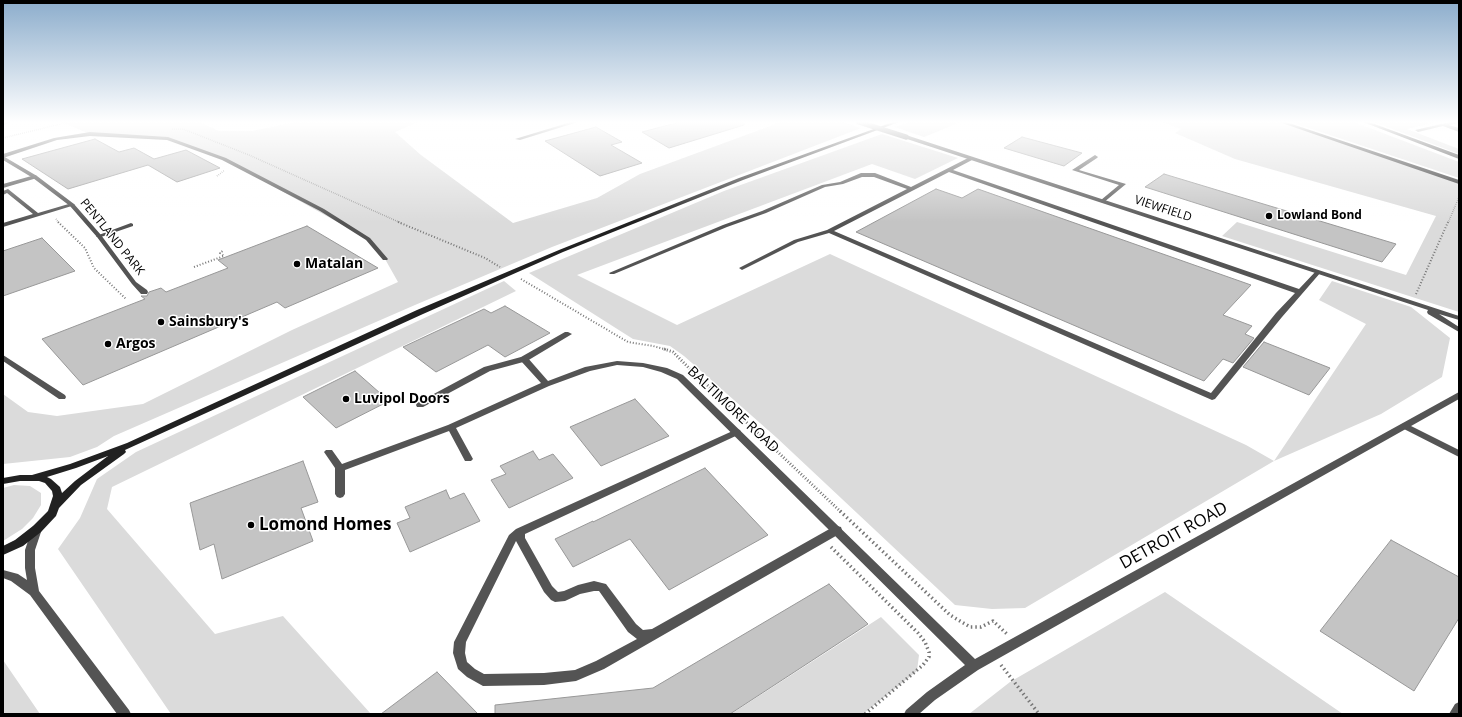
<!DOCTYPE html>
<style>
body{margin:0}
#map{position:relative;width:1462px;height:717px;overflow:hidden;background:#fff;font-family:"Open Sans",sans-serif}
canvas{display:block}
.frame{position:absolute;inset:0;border:4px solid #000;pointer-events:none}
</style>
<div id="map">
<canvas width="1462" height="717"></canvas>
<div class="frame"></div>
</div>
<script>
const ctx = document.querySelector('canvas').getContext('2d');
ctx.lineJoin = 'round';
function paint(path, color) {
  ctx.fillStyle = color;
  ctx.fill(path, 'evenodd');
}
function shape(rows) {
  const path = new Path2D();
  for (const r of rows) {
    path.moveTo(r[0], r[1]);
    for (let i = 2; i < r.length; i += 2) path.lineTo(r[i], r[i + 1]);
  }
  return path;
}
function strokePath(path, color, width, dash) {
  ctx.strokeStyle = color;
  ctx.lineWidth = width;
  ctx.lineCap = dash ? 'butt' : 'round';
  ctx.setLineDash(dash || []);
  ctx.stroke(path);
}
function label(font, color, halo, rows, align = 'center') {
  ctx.font = font + ' "Open Sans",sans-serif';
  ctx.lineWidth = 3;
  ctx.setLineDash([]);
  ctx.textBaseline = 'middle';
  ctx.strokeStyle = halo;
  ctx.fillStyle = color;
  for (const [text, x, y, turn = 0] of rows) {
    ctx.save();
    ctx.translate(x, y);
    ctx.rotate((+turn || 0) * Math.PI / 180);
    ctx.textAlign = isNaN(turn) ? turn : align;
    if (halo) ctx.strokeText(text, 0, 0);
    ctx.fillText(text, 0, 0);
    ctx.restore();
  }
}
const green = shape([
 [61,122,200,122,219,131,252,131,295,122,418,122,395,132,421,155,513,223,597,198,640,174,781,122,842,122,861,128,552,247,415,305,114,436,97,447,70,457,3,464,3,394,28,412,57,416,143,404,292,330,398,282,385,259,368,239,224,159,168,139,90,134],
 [909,122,961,122,924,137,895,127],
 [1162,122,1281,122,1459,182,1459,312,1222,236,1237,222,1406,275,1436,216,1235,159,1175,133,1181,129],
 [1291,122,1354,122,1459,162,1459,178],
 [1374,122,1436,122,1407,129,1459,149,1459,154],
 [882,134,958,158,915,179,872,164,577,275,677,325,830,254,1246,445,1274,461,1366,324,1319,300,1332,281,1411,307,1450,338,1442,377,1381,414,1274,461,1025,608,992,609,955,605,777,438,684,356,670,346,633,339,529,273,724,191],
 [504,281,516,291,112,487,107,509,215,634,283,616,371,714,171,714,58,549,80,518,97,479,136,452],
 [14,485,30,486,41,493,41,505,33,518,22,529,3,541,3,488],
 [1165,592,1343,714,969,714,1010,682],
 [881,617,919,655,917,671,863,714,731,714],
 [3,660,40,714,3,714]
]);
const building = shape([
 [680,122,744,122,744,125,669,148,642,132,680,122],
 [596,127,622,142,611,145,642,163,600,176,545,141,596,127],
 [1022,137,1082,153,1064,166,1004,148,1022,137],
 [95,139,119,152,134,148,154,159,186,150,220,168,177,182,148,165,68,189,22,159,95,139],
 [1164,174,1396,244,1382,262,1145,187,1164,174],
 [936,189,962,198,978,189,1251,285,1223,315,1252,326,1245,334,1254,338,1233,363,1223,359,1204,381,856,232,936,189],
 [307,226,378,268,285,308,277,302,83,385,42,339,145,299,141,296,147,296,149,292,161,288,166,292,228,268,218,260,307,226],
 [42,238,75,271,3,296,3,251,42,238],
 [505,306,550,333,505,357,488,345,436,372,403,347,484,309,491,313,505,306],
 [1264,342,1330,368,1309,395,1243,367,1264,342],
 [355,371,389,401,336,428,303,397,355,371],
 [635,399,669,436,601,466,570,427,635,399],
 [533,451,539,460,553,454,573,478,509,508,491,480,506,474,500,466,533,451],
 [303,461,318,502,301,508,313,541,222,579,214,544,200,550,190,503,303,461],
 [705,468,768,535,669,590,630,539,573,567,555,539,593,521,593,522,705,468],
 [446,490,450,499,464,493,480,521,410,552,397,523,410,518,405,507,446,490],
 [1391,540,1459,577,1459,618,1414,691,1320,631,1391,540],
 [829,584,868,624,730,714,495,714,495,705,653,688,829,584],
 [437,672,478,714,381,714,437,672]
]);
const pathFar3 = shape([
 [172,129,183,129,249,155,401,223],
 [3,138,69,122],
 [217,176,225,170],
 [56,219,59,223],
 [1448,223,1459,197]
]);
const pathFar2 = shape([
 [58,222,85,248,94,268,126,299],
 [398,222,485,258,500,267],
 [194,267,224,256,220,253,224,250],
 [521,279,628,342,653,346,668,350],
 [1416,294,1448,222]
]);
const pathFar1 = shape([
 [664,349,673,352,690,369],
 [703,381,841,512]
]);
const path = shape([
 [840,511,950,615,970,627,981,627,993,621,1007,634],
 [831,547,918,633,925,642,929,652,929,657,923,665,865,714],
 [1001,665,1039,714]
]);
const service = shape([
 [3,122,12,122,3,125,3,122],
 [571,122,578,122,520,140,515,139,571,122],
 [1450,122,1459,122,1459,123,1449,125,1459,128,1459,132,1443,126,1418,132,1415,130,1450,122],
 [90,132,168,137,226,158,324,209,370,238,388,259,387,260,383,260,366,240,320,211,222,160,167,140,90,136,57,140,3,158,3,154,54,138,90,132],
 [1095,155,1098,157,1097,158,1079,170,1126,184,1103,203,1100,201,1101,200,1119,185,1072,170,1095,155],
 [970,157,972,158,972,160,953,170,1299,289,1316,271,1320,271,1321,272,1282,317,1215,399,1212,400,829,233,798,242,742,270,739,268,794,240,827,230,907,189,874,177,862,177,843,184,825,187,766,213,727,227,614,274,610,274,609,273,723,225,762,211,822,185,840,182,861,173,875,173,911,187,970,157],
 [949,172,1295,293,1276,313,1211,393,834,231,949,172],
 [35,175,37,176,37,178,3,188,3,184,35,175],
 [8,189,38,213,72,203,75,205,3,227,3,223,33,214,7,193,3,195,3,191,8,189],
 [131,223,133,224,133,226,101,237,97,237,96,236,131,223],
 [565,332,568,332,572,334,527,361,490,371,423,407,417,407,416,405,417,403,484,367,521,357,565,332],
 [3,355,65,395,66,397,65,399,59,399,3,361,3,355],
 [1405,423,1459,450,1459,457,1402,428,1401,426,1402,424,1405,423],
 [737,429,740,430,741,432,740,434,525,534,525,538,552,586,558,592,564,591,578,585,594,581,606,584,636,624,643,630,652,629,833,527,837,526,841,527,842,530,841,533,604,669,576,681,544,685,483,686,467,677,458,669,453,653,454,642,509,535,516,529,737,429],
 [516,541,544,592,551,600,555,602,565,601,580,594,594,591,599,591,628,632,637,639,596,661,575,670,544,673,484,674,475,669,467,662,465,653,466,642,516,541],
 [1459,702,1459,714,1449,714,1455,704,1459,702]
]);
const minor = shape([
 [906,135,1459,316,1459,320,1439,314,1459,327,1459,332,1428,314,1427,312,1428,310,904,138,903,137,906,135],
 [3,156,37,176,74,204,101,235,136,282,147,290,148,292,147,294,141,294,132,284,97,237,70,206,33,178,3,160,3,156],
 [521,357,527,357,548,381,585,367,617,361,643,363,667,368,683,375,975,659,1459,392,1459,399,978,670,935,700,919,714,904,714,906,710,927,692,965,665,677,379,661,372,643,367,617,365,590,371,549,386,456,428,473,459,471,461,465,461,449,431,345,470,345,494,343,497,340,498,337,497,335,494,335,468,324,452,326,450,332,450,342,464,448,425,541,383,521,361,520,359,521,357]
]);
const tertiary = shape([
 [37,525,41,526,42,529,35,550,35,568,39,591,129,710,131,714,117,714,30,595,11,581,3,578,3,570,18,574,27,580,25,568,25,550,33,526,37,525]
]);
const secondary = shape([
 [893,122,899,122,743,180,563,252,423,314,125,450,126,452,124,454,81,485,59,508,56,516,41,532,23,546,3,555,3,546,15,540,33,526,48,511,53,496,52,491,45,483,39,481,20,481,3,484,3,478,20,475,32,475,70,464,127,443,417,310,559,250,739,178,893,122],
 [108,456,75,481,62,493,60,487,51,479,47,477,76,468,108,456],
 [1279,122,1286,122,1459,180,1459,184,1279,122],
 [1363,122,1369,122,1459,155,1459,159,1363,122]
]);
const minorBridge = shape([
 [859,122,906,137]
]);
const markers = [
 [1269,216,4,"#000"],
 [297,264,4,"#000"],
 [161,322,4,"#000"],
 [108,344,4,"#000"],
 [346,399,4,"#000"],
 [251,525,4,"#000"]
];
const farStreetnames = [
 ["VIEWFIELD",1163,209,18],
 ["PENTLAND PARK",112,237,51]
];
const farPoinames = [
 ["Lowland Bond",1277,216]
];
const poiNames = [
 ["Matalan",305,264],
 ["Sainsbury's",169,322],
 ["Argos",116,344],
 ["Luvipol Doors",354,399]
];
const streetNames = [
 ["BALTIMORE ROAD",733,410,43]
];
const nearPoinames = [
 ["Lomond Homes",259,525]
];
const nearStreetnames = [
 ["DETROIT ROAD",1174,536,-29]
];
paint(green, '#dbdbdb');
paint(building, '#c4c4c4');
strokePath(building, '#989898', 1);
strokePath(pathFar3, '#767676', 1.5, [0.5, 1.5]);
strokePath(pathFar2, '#767676', 2, [1, 2]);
strokePath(pathFar1, '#767676', 3, [1, 2]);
strokePath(path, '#767676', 3.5, [1.5, 3]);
paint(service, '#545454');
paint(minor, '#545454');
paint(tertiary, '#545454');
paint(secondary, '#212121');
strokePath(minorBridge, '#545454', 5.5);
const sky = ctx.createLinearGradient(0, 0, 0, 222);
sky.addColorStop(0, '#8cadcc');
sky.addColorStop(0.55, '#fff');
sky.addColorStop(1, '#ffffff00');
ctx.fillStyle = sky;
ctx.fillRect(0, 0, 1462, 222);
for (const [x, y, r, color] of markers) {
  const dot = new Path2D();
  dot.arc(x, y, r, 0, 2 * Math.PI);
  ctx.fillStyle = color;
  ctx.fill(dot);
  strokePath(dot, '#fff', 1.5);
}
label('12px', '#000', '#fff', farStreetnames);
label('bold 12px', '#000', '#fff', farPoinames, 'left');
label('bold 14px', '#000', '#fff', poiNames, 'left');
label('14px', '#000', '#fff', streetNames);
label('bold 17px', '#000', '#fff', nearPoinames, 'left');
label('17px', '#000', '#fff', nearStreetnames);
</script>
